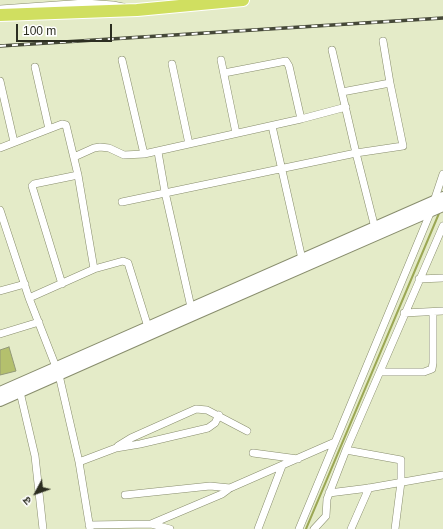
<!DOCTYPE html>
<meta charset="utf-8">
<style>
body{margin:0}
#map{position:relative;width:443px;height:529px;overflow:hidden;background:#e4ebc8;font-family:Helvetica,"Noto Sans Devanagari",sans-serif}
canvas{display:block}
.north{position:absolute;left:16px;top:473px;width:40px;height:40px;-webkit-text-stroke:3px #fff;paint-order:stroke;rotate:229deg;font-size:11px;font-weight:700;line-height:16px;text-align:center;color:#2c2e21}
.north::after{content:'';display:block;margin:auto;width:14px;height:18px;background:#2c2e21;clip-path:polygon(50% 0,100% 100%,50% 72%,0 100%)}
.scale{position:absolute;left:16px;top:24px;width:96px;height:18px;box-sizing:border-box;border:2px solid #2c2e21;border-top:0;padding-left:5px;font-size:12px;line-height:14px;white-space:nowrap;color:#2c2e21;-webkit-text-stroke:3px #fff;paint-order:stroke}
</style>
<div id="map">
<canvas width="443" height="529"></canvas>
<div class="north">उ</div>
<div class="scale">100 m</div>
</div>
<script>
const ctx = document.querySelector('canvas').getContext('2d');
ctx.lineJoin = 'round';
function shape(rows) {
  const path = new Path2D();
  for (const r of rows) {
    path.moveTo(r[0], r[1]);
    for (let i = 2; i < r.length; i += 2) path.lineTo(r[i], r[i + 1]);
  }
  return path;
}
function strokePath(path, color, width, dash) {
  ctx.strokeStyle = color;
  ctx.lineWidth = width;
  ctx.lineCap = dash ? 'butt' : 'round';
  ctx.setLineDash(dash || []);
  ctx.stroke(path);
}
function paint(path, color) {
  ctx.fillStyle = color;
  ctx.fill(path, 'evenodd');
}
const stream = shape([
 [306,529,440,211]
]);
const building = shape([
 [9,347,16,371,0,375,0,350,9,347]
]);
const minor = shape([
 [0,9,85,3,113,5,123,7],
 [383,41,390,83],
 [332,50,356,153,375,228],
 [122,60,144,154],
 [221,60,236,133],
 [172,64,189,144],
 [35,67,49,129],
 [224,73,286,61,289,66,301,119],
 [0,81,14,142],
 [272,126,302,259],
 [0,148,62,124,66,125,78,175,94,269,123,261,128,263,148,327],
 [158,152,165,192,191,307],
 [74,157,94,148,100,147,109,148,124,155,144,154,301,119,346,107],
 [434,201,443,174],
 [122,202,356,153,403,146,390,83,342,92],
 [0,210,29,298,56,367],
 [419,279,443,278],
 [62,284,32,186,34,184,78,175],
 [0,291,25,284],
 [29,298,94,269],
 [404,313,443,311],
 [0,334,39,322],
 [380,372,424,372,432,369,433,363,433,312],
 [59,375,79,462,90,529],
 [20,392,35,456,43,529],
 [118,446,131,438,196,409,207,410,247,431],
 [346,450,401,460,401,482,395,529],
 [253,453,298,459],
 [79,462,116,448,140,444,208,428,215,423,219,415],
 [329,493,369,488,443,475],
 [125,495,210,486,230,488],
 [151,524,222,494,230,488,335,442],
 [89,525,151,524,170,529],
 [258,529,282,466],
 [299,529,431,211],
 [314,529,326,516,327,499,346,450,443,226],
 [351,529,369,488]
]);
const secondary = shape([
 [0,392,443,197],
 [0,401,194,315,443,206]
]);
const trunk = shape([
 [0,15,137,10,243,0]
]);
const rail = shape([
 [0,46,443,18]
]);
strokePath(stream, '#9ba754', 2);
paint(building, '#b4c06d');
strokePath(building, '#929877', 1);
strokePath(minor, '#888d6d', 8);
strokePath(secondary, '#888d6d', 12);
strokePath(trunk, '#fff', 14);
strokePath(minor, '#fff', 7);
strokePath(secondary, '#fff', 10);
strokePath(trunk, '#d0df60', 12);
strokePath(rail, '#454838', 3.5);
strokePath(rail, '#fff', 2, [6]);
</script>
